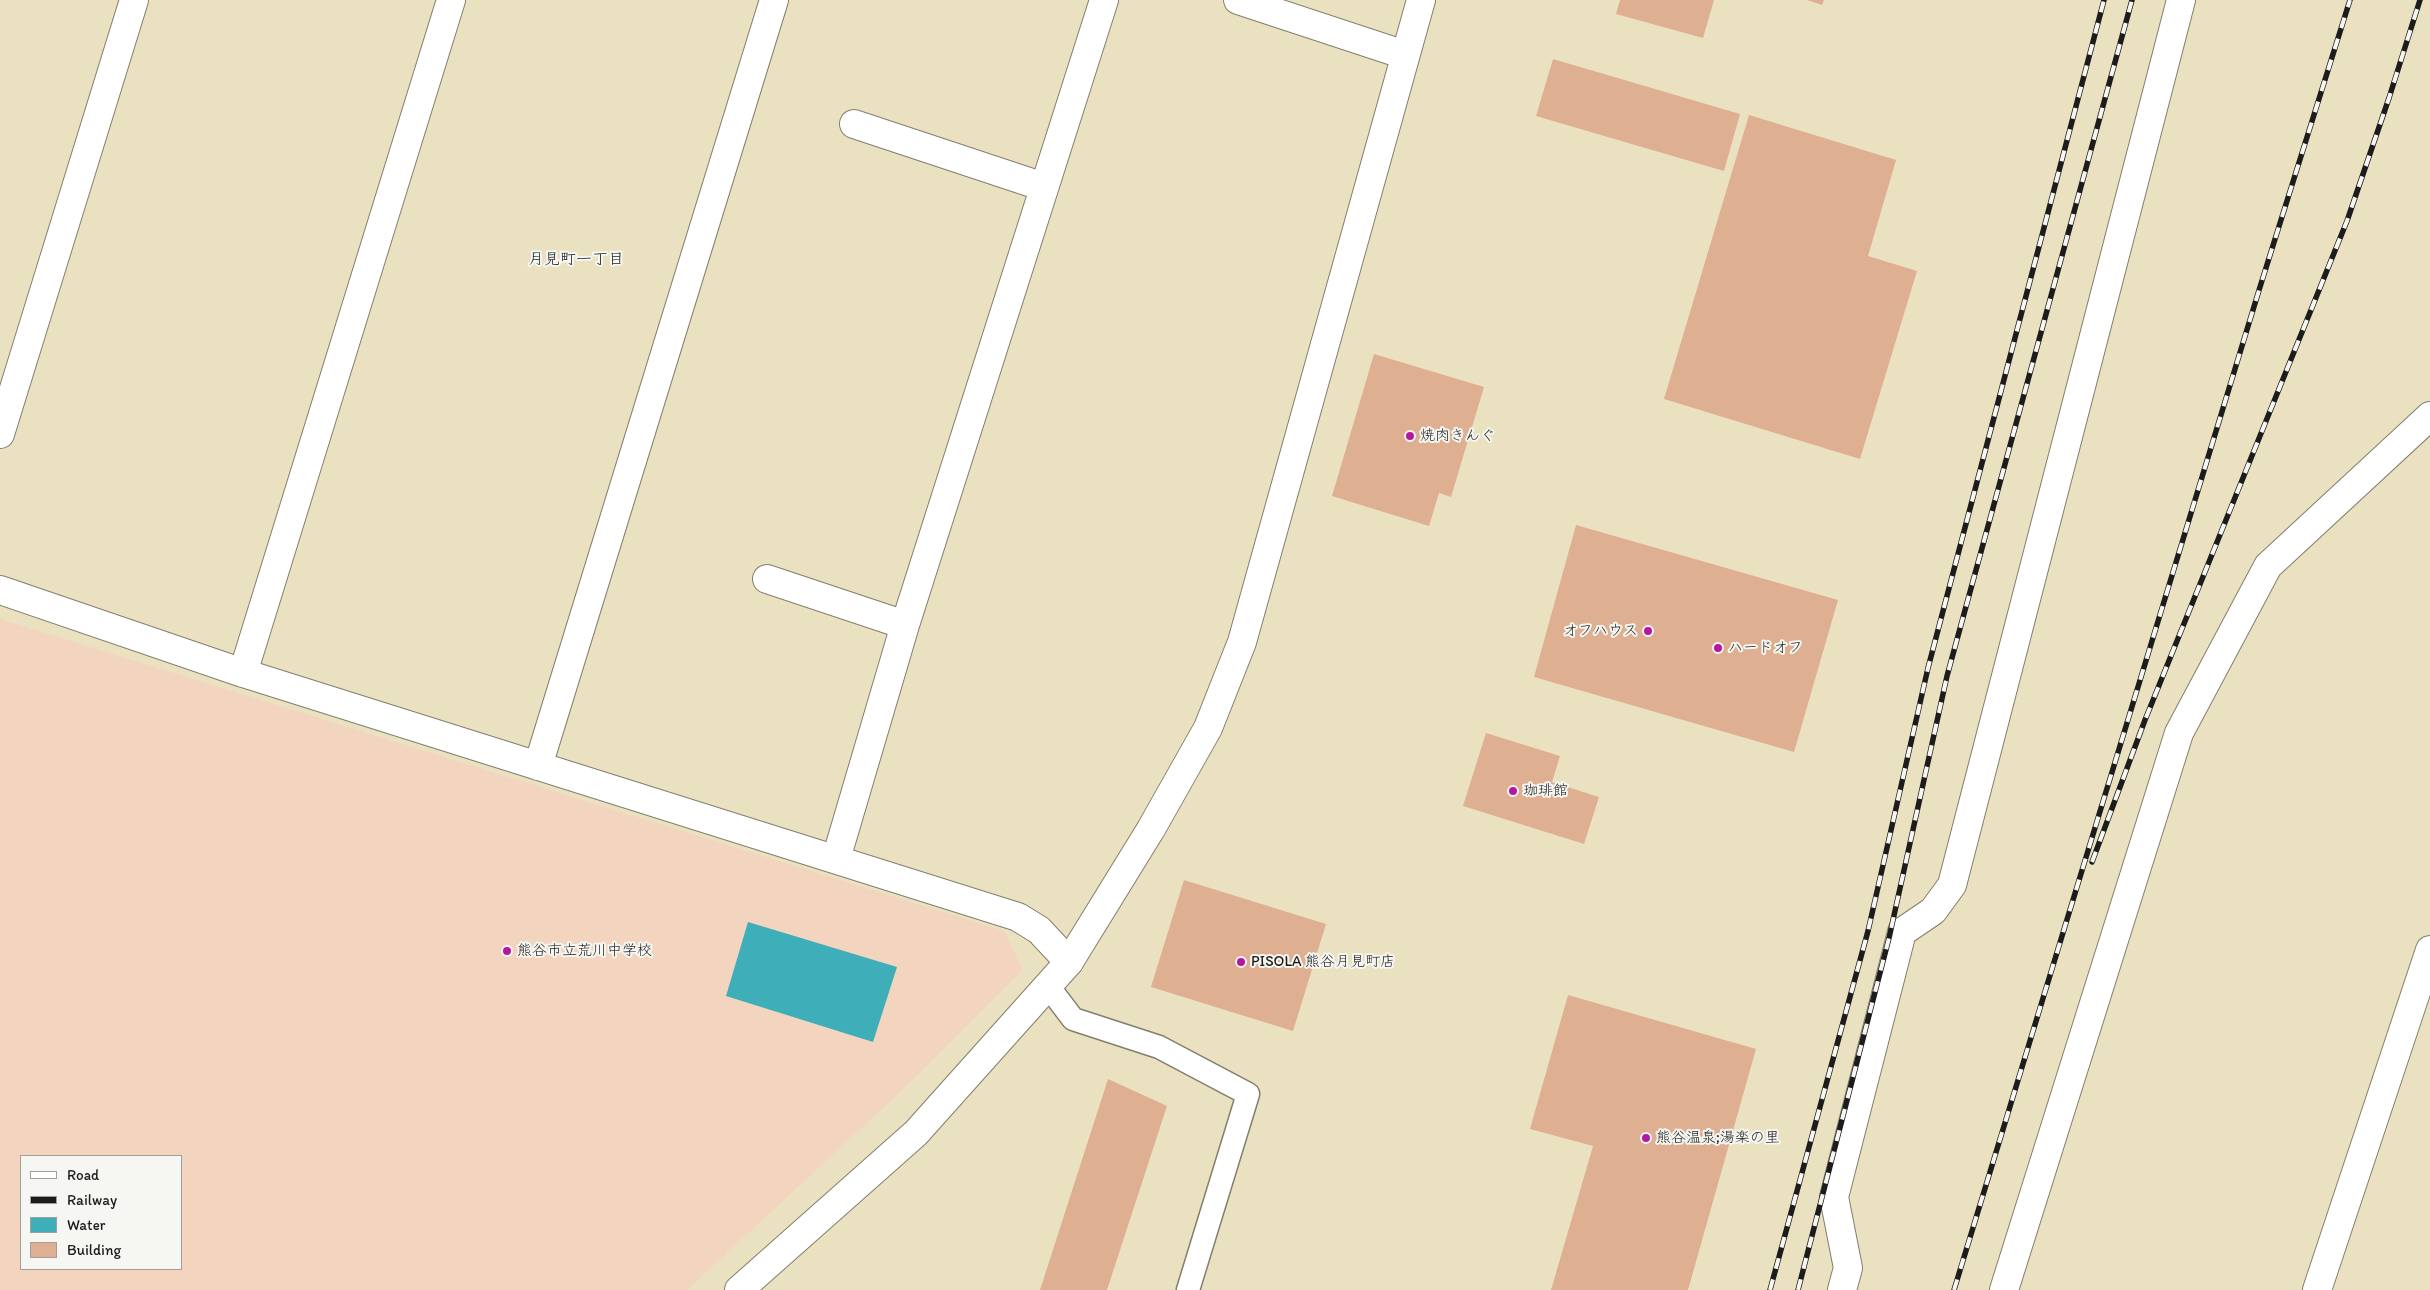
<!DOCTYPE html>
<meta charset="utf-8">
<style>
body{margin:0}
#map{position:relative;width:2430px;height:1290px;overflow:hidden;background:#eae1c1;font-family:Itim,sans-serif}
canvas{display:block}
.legend{position:absolute;left:20px;top:1155px;width:162px;height:115px;box-sizing:border-box;background:#f6f6f2;border:1px solid #9f9f9c;margin:0;padding:6px 9px;list-style:none;font-size:15px;color:#1c1c1c}
.legend li{display:flex;align-items:center;gap:10px;height:25px}
.legend b{width:25px;border:1px solid #9f9f9c}
</style>
<div id="map">
<canvas width="2430" height="1290"></canvas>
<ul class="legend">
<li><b style="height:6px;background:#fff"></b>Road</li>
<li><b style="height:6px;background:#1c1c1c"></b>Railway</li>
<li><b style="height:14px;background:#3eaeb9"></b>Water</li>
<li><b style="height:14px;background:#dfaf92"></b>Building</li>
</ul>
</div>
<script>
const ctx = document.querySelector('canvas').getContext('2d');
ctx.lineJoin = 'round';
function paint(path, color) {
  ctx.fillStyle = color;
  ctx.fill(path, 'evenodd');
}
function shape(rows) {
  const path = new Path2D();
  for (const r of rows) {
    path.moveTo(r[0], r[1]);
    for (let i = 2; i < r.length; i += 2) path.lineTo(r[i], r[i + 1]);
  }
  return path;
}
function strokePath(path, color, width, dash) {
  ctx.strokeStyle = color;
  ctx.lineWidth = width;
  ctx.lineCap = dash ? 'butt' : 'round';
  ctx.setLineDash(dash || []);
  ctx.stroke(path);
}
function label(font, color, halo, rows, align = 'center') {
  ctx.font = font + ' Itim,"Klee One",sans-serif';
  ctx.lineWidth = 4;
  ctx.setLineDash([]);
  ctx.textBaseline = 'middle';
  ctx.strokeStyle = halo;
  ctx.fillStyle = color;
  for (const [text, x, y, turn = 0] of rows) {
    ctx.save();
    ctx.translate(x, y);
    ctx.rotate((+turn || 0) * Math.PI / 180);
    ctx.textAlign = isNaN(turn) ? turn : align;
    if (halo) ctx.strokeText(text, 0, 0);
    ctx.fillText(text, 0, 0);
    ctx.restore();
  }
}
const built = shape([
 [0,619,1004,931,1023,970,912,1081,687,1290,0,1290],
 [21,1156,181,1156,181,1269,21,1269]
]);
const water = shape([
 [748,922,897,967,873,1042,726,996]
]);
const building = shape([
 [1620,0,1714,0,1703,38,1616,14],
 [1807,0,1824,0,1822,5],
 [1553,59,1740,114,1724,171,1536,116],
 [1749,115,1896,160,1868,256,1917,271,1860,459,1664,399],
 [1374,354,1484,387,1451,497,1439,493,1429,526,1332,496],
 [1576,525,1838,600,1794,752,1534,677],
 [1486,733,1560,756,1552,782,1599,797,1584,844,1463,806],
 [1184,880,1326,924,1293,1031,1151,987],
 [1568,995,1756,1049,1688,1290,1551,1290,1593,1146,1530,1129],
 [1108,1079,1167,1106,1107,1290,1040,1290]
]);
const lane = shape([
 [1048,986,1073,1019,1159,1047,1248,1094,1188,1290]
]);
const street = shape([
 [1238,0,1405,55],
 [854,124,1044,187],
 [0,434,134,0],
 [767,579,905,625],
 [0,590,243,673,1018,917,1039,930,1069,962],
 [243,673,451,0],
 [538,766,774,0],
 [836,859,905,625,1104,0],
 [1842,1290,1848,1268,1834,1197,1902,932,1933,911,1952,885,2181,0],
 [2004,1290,2179,733,2268,566,2430,416],
 [2317,1290,2430,950]
]);
const secondary = shape([
 [739,1290,916,1133,1069,962,1151,829,1208,728,1242,642,1421,0]
]);
const rail = shape([
 [2092,862,2145,720,2347,221,2389,98,2420,0],
 [1770,1290,1868,931,1928,668,2104,0],
 [1798,1290,1889,938,1947,676,2132,0],
 [1954,1290,2260,287,2350,0]
]);
const markers = [
 [1410,436,5,"#b5179e"],
 [1648,631,5,"#b5179e"],
 [1718,648,5,"#b5179e"],
 [1513,791,5,"#b5179e"],
 [507,951,5,"#b5179e"],
 [1241,962,5,"#b5179e"],
 [1646,1138,5,"#b5179e"]
];
const poiNames = [
 ["焼肉きんぐ",1420,436],
 ["オフハウス",1638,631,"right"],
 ["ハードオフ",1728,648],
 ["珈琲館",1523,791],
 ["熊谷市立荒川中学校",517,951],
 ["PISOLA 熊谷月見町店",1251,962],
 ["熊谷温泉;湯楽の里",1656,1138]
];
const neighbourhoodNames = [
 ["月見町一丁目",576,260]
];
paint(built, '#f3d4be');
paint(water, '#3eaeb9');
paint(building, '#dfaf92');
strokePath(lane, '#837e6e', 25);
strokePath(street, '#837e6e', 30);
strokePath(secondary, '#837e6e', 30);
strokePath(lane, '#fff', 22);
strokePath(street, '#fff', 28);
strokePath(secondary, '#fff', 28);
strokePath(rail, '#1c1c1c', 5.5);
strokePath(rail, '#f6f6f2', 4, [11]);
for (const [x, y, r, color] of markers) {
  const dot = new Path2D();
  dot.arc(x, y, r, 0, 2 * Math.PI);
  ctx.fillStyle = color;
  ctx.fill(dot);
  strokePath(dot, '#f6f6f2', 2);
}
label('15px', '#1c1c1c', '#f6f6f2', poiNames, 'left');
label('16px', '#1c1c1c', '#f6f6f2', neighbourhoodNames);
</script>
